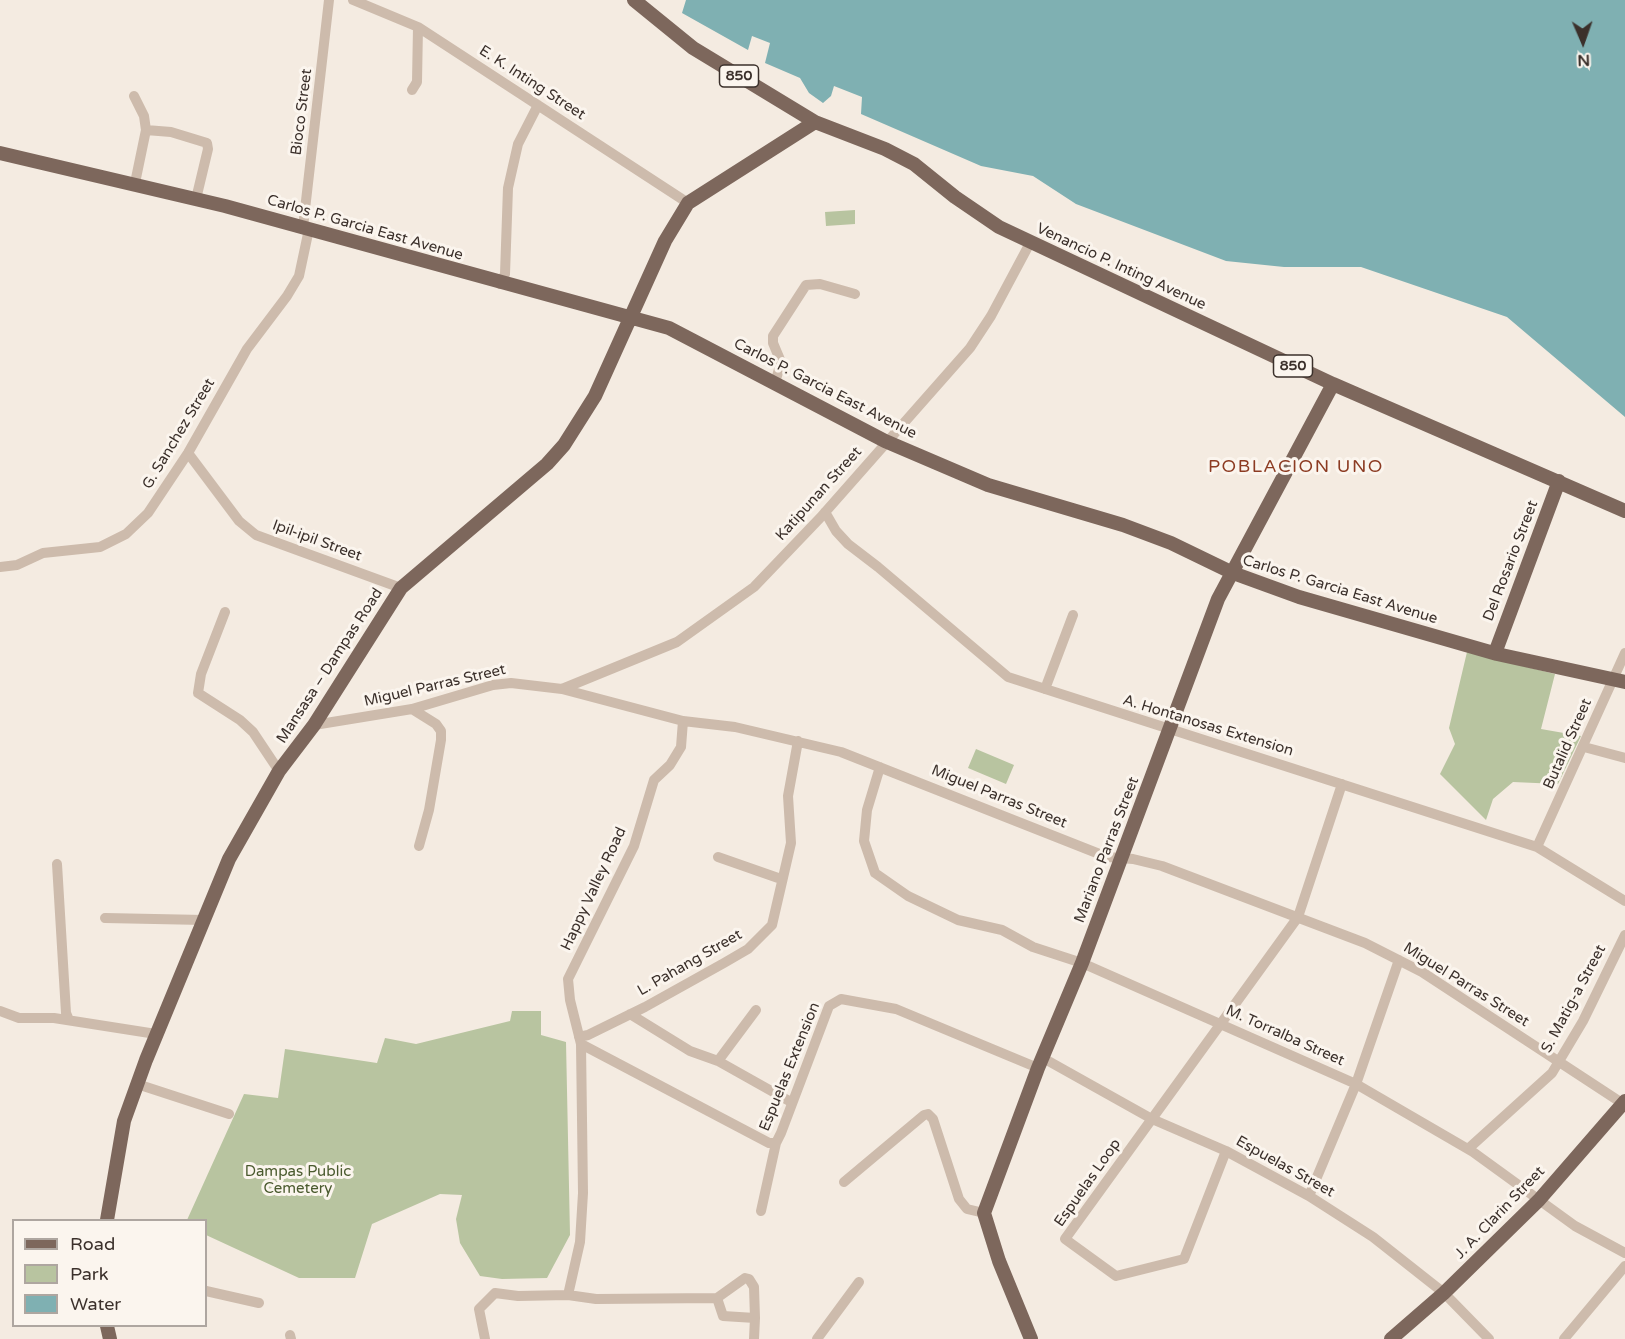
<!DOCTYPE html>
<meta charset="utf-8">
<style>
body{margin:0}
#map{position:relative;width:1625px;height:1339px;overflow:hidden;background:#f4ebe1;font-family:"Varela Round",sans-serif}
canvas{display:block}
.legend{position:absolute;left:12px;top:1219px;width:195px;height:108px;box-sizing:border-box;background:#fbf5ee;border:2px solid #aea6a0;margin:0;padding:8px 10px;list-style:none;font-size:18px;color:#3b302b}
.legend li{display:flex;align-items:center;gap:12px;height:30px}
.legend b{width:30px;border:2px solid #aea6a0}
.north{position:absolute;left:1553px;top:12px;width:60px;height:60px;-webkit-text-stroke:4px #fbf5ee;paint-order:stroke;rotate:178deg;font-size:16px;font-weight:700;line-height:24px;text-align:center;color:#3b302b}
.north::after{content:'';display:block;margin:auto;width:21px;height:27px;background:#3b302b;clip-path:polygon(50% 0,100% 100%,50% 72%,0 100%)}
</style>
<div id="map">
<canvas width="1625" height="1339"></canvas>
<ul class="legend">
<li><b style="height:8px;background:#7d675c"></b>Road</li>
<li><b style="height:16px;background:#b8c4a0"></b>Park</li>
<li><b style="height:16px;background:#7fb0b2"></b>Water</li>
</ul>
<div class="north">N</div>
</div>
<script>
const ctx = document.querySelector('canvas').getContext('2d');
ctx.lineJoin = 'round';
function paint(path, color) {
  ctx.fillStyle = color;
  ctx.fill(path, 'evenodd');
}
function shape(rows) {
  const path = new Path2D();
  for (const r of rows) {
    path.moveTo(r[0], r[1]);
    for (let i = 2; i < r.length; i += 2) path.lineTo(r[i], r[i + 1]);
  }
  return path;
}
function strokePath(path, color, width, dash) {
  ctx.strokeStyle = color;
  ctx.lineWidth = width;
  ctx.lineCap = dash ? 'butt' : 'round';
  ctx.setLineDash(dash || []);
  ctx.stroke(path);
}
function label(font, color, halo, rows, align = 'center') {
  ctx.font = font + ' "Varela Round",sans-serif';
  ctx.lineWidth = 6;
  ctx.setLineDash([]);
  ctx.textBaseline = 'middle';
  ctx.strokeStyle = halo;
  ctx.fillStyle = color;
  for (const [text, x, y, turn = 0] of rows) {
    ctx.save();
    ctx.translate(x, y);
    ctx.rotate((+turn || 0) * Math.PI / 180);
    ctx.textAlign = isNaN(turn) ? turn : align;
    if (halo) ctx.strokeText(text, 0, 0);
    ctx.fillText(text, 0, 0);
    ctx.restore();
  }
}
const green = shape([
 [855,210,855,224,826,226,825,212],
 [1467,652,1555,674,1541,729,1581,736,1558,784,1513,782,1493,799,1486,820,1440,774,1455,744,1449,728],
 [976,749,1014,765,1006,784,968,768],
 [512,1011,541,1011,541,1035,566,1042,570,1235,547,1278,502,1279,480,1276,460,1243,456,1219,462,1195,440,1194,372,1224,355,1278,299,1278,206,1235,206,1220,187,1220,244,1094,278,1098,285,1049,377,1063,385,1038,416,1044,510,1021]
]);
const water = shape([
 [686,0,1625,0,1625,417,1507,317,1361,267,1284,267,1226,261,1076,204,1033,176,981,166,861,114,862,97,834,86,831,96,823,103,809,93,800,78,765,63,770,43,752,36,748,50,682,13]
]);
const minor = shape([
 [353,0,418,27,688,203],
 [412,90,417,82,418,27],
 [134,96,144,116,146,130,135,183],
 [146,130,171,132,207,143,208,149,196,199],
 [303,227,329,0],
 [500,284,505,274,508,188,518,144,538,105],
 [775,383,781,362,773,343,773,336,806,285,820,284,855,294],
 [188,453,239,521,256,535,401,588],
 [825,512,836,531,848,544,878,567,1008,677,1537,847,1625,901],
 [0,567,17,565,43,553,100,547,126,534,148,513,188,453,247,349,287,296,299,276,309,229],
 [225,612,201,674,198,693,240,720,253,732,279,771],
 [562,689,677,642,754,587,820,518,970,348,991,316,1030,243],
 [1045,689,1073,615],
 [412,709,436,724,441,731,441,740,429,810,419,846],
 [314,725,412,709,493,685,511,683,562,689,683,721,735,727,841,752,1107,857,1133,859,1162,866,1365,943,1422,972,1625,1105],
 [1584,747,1625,758],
 [880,767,867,810,864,841,875,873,908,896,958,920,1002,930,1033,947,1082,963,1356,1084,1473,1152,1575,1226,1625,1253],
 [1537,847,1625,653],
 [718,857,781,879],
 [57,864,66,1013,69,1020],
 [105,918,204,920],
 [756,1010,718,1061,791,1102],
 [0,1011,19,1018,54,1018,156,1034],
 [630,1014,690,1051,718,1061],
 [579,1037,588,1035,645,1007,724,963,748,949,772,925,791,843,788,796,798,741],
 [581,1044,769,1143,776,1143,781,1133,829,1006,841,999,896,1009,1038,1068],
 [1043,1058,1152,1119,1226,1151,1309,1196,1373,1237,1444,1293,1489,1339],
 [137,1084,229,1114],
 [1468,1149,1552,1073,1583,1021,1625,935],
 [1226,1151,1184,1259,1116,1276,1065,1239,1298,917,1342,784],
 [844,1182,924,1115,928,1114,933,1119,959,1199,967,1209,984,1213],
 [1309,1196,1356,1084,1399,960],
 [761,1211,776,1143],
 [206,1291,259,1303],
 [568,1295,596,1299,717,1298,723,1316,755,1318,754,1339],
 [717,1298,745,1278,749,1279,754,1287,755,1318],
 [290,1335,291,1339],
 [485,1339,479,1309,495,1293,518,1296,568,1295,580,1242,583,1193,581,1044,570,1000,568,979,634,846,654,780,670,765,681,747,683,721],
 [817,1339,859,1282],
 [1564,1339,1625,1266]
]);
const major = shape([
 [634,0,693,48,815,122,885,149,914,164,955,197,999,227,1333,384,1625,511],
 [0,153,225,206,669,328,885,441,988,485,1123,525,1171,543,1233,573,1299,597,1497,654,1625,682],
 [1495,653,1559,481],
 [107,1220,124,1121,146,1060,229,859,279,771,314,725,401,588,547,464,564,445,595,396,665,241,688,203,815,122],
 [107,1326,110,1339],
 [1031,1339,999,1261,984,1213,1038,1068,1082,963,1218,599,1333,384],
 [1391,1339,1444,1293,1539,1200,1625,1101]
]);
const shields = [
 [739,76,39],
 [1293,366,39]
];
const shieldNames = [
 ["850",739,76],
 ["850",1293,366]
];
const streetNames = [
 ["E. K. Inting Street",532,83,33],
 ["Bioco Street",302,112,-83],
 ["Carlos P. Garcia East Avenue",365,228,16],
 ["Venancio P. Inting Avenue",1121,267,25],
 ["Carlos P. Garcia East Avenue",825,389,27],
 ["G. Sanchez Street",179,434,-59],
 ["Katipunan Street",819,494,-48],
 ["Ipil-ipil Street",317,541,20],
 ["Del Rosario Street",1511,561,-69],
 ["Carlos P. Garcia East Avenue",1340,590,17],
 ["Mansasa – Dampas Road",330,666,-57],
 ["Miguel Parras Street",435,686,-13],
 ["A. Hontanosas Extension",1208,726,17],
 ["Butalid Street",1568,744,-66],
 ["Miguel Parras Street",999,797,22],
 ["Mariano Parras Street",1107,850,-69],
 ["Happy Valley Road",594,889,-65],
 ["L. Pahang Street",690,963,-30],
 ["Miguel Parras Street",1466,985,32],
 ["S. Matig-a Street",1574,999,-62],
 ["M. Torralba Street",1285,1036,24],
 ["Espuelas Extension",790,1067,-68],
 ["Espuelas Street",1285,1167,29],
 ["Espuelas Loop",1088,1183,-55],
 ["J. A. Clarin Street",1500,1213,-46]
];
const parkNames = [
 ["Dampas Public",298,1172],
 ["Cemetery",298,1189]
];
const quarterNames = [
 ["POBLACION UNO",1296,467]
];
paint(green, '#b8c4a0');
paint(water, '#7fb0b2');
strokePath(minor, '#cdbbac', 10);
strokePath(major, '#7d675c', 14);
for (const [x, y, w] of shields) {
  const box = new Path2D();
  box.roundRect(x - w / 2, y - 11, w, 22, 4.5);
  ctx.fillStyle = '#fbf5ee';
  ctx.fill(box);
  strokePath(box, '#3b302b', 1.5);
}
label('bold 14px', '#3b302b', null, shieldNames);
label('15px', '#3b302b', '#fbf5ee', streetNames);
label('15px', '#4a5a2e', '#fbf5ee', parkNames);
ctx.letterSpacing = '1.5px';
label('18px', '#8c3b22', '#fbf5ee', quarterNames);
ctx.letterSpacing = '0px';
</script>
